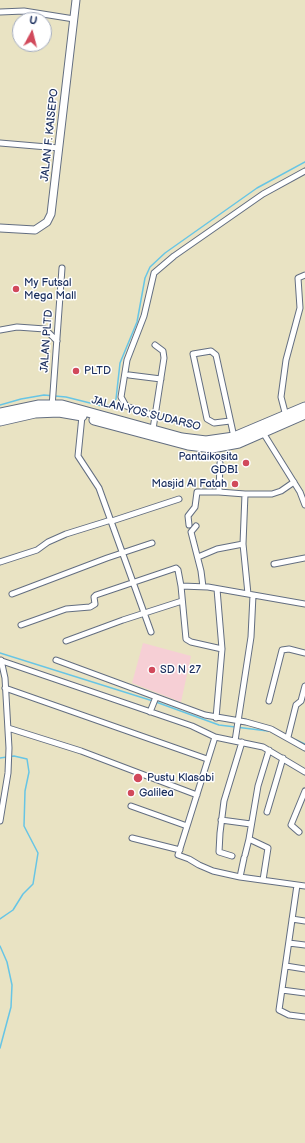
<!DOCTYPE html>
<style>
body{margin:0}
#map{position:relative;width:305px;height:1143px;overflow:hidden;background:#e9e3c3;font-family:"Balsamiq Sans",sans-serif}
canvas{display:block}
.north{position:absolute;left:12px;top:12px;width:40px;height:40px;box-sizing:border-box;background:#fff;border:1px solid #a4acbf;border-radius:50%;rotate:7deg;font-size:11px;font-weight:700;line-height:16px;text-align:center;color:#1b2f5e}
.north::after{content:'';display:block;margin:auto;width:14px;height:18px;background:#d1495b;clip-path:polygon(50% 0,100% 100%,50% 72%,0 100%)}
</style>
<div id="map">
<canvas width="305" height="1143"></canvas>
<div class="north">U</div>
</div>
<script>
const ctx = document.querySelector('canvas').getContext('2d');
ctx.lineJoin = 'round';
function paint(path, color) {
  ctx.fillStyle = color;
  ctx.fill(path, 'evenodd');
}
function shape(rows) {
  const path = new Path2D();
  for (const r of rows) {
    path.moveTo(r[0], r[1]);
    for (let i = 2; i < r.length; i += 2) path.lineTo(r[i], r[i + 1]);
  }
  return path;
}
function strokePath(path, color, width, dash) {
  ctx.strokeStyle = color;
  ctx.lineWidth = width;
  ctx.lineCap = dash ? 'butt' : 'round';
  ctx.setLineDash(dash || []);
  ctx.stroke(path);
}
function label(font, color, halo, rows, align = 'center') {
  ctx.font = font + ' "Balsamiq Sans",sans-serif';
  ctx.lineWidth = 3;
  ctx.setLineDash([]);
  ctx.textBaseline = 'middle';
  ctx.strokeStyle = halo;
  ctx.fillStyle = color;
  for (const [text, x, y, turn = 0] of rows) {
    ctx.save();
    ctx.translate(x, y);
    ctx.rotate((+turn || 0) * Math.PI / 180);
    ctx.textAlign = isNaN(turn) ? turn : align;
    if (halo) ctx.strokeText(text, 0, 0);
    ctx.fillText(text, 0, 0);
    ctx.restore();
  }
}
const built = shape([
 [143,643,191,656,181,702,132,683]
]);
const stream = shape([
 [0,405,21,399,44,395,66,397,102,406,111,405,116,399,120,363,137,322,145,278,150,267,165,253,257,188,305,162],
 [0,653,153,701],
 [156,702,219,725,268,731],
 [296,740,305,744],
 [0,758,14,756,27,759,29,772,25,791,24,826,38,853,33,884,23,894,13,910,0,919],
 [0,946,7,962,12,985,11,1007,0,1048]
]);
const street = shape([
 [0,12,24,11,74,19],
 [0,143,59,148],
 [0,330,17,327,45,329,57,341],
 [129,375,161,379],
 [52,407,62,268],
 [82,416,78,456,99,488,151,632],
 [155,416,126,406,121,397,127,360,144,316,154,273,174,256,263,194,305,171],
 [286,416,281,397,286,360,300,308,298,278,305,275],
 [230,421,214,423,207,419,193,354,211,351,216,355,234,437],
 [153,429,164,358,163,351,155,345],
 [262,431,300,492,305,505],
 [220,463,219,492,245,494,243,544,248,594],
 [245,494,272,494,281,491,294,482],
 [112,521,179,499],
 [189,525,188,516,195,507,197,492,219,492],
 [196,526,191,532,201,571,203,587],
 [198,557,217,549,243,544],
 [0,562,37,550,48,542,66,534,111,520],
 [274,564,305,558],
 [181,586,208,587,305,604],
 [12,594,107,558,152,543],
 [21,625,66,609,90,607,95,604,94,597,96,595,176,568,178,570,181,586,186,639,191,642,222,649],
 [66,641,123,620,182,601],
 [56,660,205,715,246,722,271,729,305,748],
 [2,661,192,726,215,737],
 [5,688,207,759],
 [269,701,282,650,289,649,305,653],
 [150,712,156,697],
 [216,718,222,649,217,589],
 [8,728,81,751,197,795],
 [288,737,296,705,301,701,305,686],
 [235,741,251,637,253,595],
 [305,772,263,747,215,737,178,855,189,859,199,865,213,871,240,877,305,886],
 [131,806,187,826],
 [267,812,283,758],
 [221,820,251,824],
 [0,821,8,773,9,748,5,678,1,660],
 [299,832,291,825,305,791],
 [132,838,180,850],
 [245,855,249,839],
 [232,856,219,852,220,833,224,801,242,742],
 [240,877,244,858],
 [263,880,268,848,249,839,258,786,269,750],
 [297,885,279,1010,289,1015,305,1017],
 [292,919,305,921],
 [289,943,305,945],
 [286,966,305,969],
 [282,990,305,993]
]);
const secondary = shape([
 [0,228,35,230,47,222,51,214,76,0]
]);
const highway = shape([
 [0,413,39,405,62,405,182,438,206,441,234,437,305,407],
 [94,420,188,445,212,448,239,443,305,414],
 [0,421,35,413,59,412,82,416]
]);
const markers = [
 [16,289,4,"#d1495b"],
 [76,371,4,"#d1495b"],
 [246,463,4,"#d1495b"],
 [235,484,4,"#d1495b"],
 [152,670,4,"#d1495b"],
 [138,778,5,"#d1495b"],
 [131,793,4,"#d1495b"]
];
const streetNames = [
 ["JALAN F. KAISEPO",50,135,-84],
 ["JALAN PLTD",47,341,-86],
 ["JALAN YOS SUDARSO",146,414,14]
];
const poiNames = [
 ["My Futsal",24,283],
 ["Mega Mall",24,296],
 ["PLTD",84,371],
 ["Pantaikosita",238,457,"right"],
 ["GDBI",238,470,"right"],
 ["Masjid Al Fatah",227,484,"right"],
 ["SD N 27",160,670],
 ["Pustu Klasabi",147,778],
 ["Galilea",139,793]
];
paint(built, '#f6cfd5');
strokePath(stream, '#67c5e5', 1.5);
strokePath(street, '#636e81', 7);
strokePath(secondary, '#636e81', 9);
strokePath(highway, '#636e81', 11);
strokePath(street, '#fff', 5);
strokePath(secondary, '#fff', 7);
strokePath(highway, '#fff', 9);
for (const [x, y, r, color] of markers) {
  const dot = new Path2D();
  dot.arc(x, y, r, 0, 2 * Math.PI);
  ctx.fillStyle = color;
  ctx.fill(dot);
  strokePath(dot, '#fff', 1.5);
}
label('11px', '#1b2f5e', '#fff', streetNames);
label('11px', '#1b2f5e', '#fff', poiNames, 'left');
</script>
